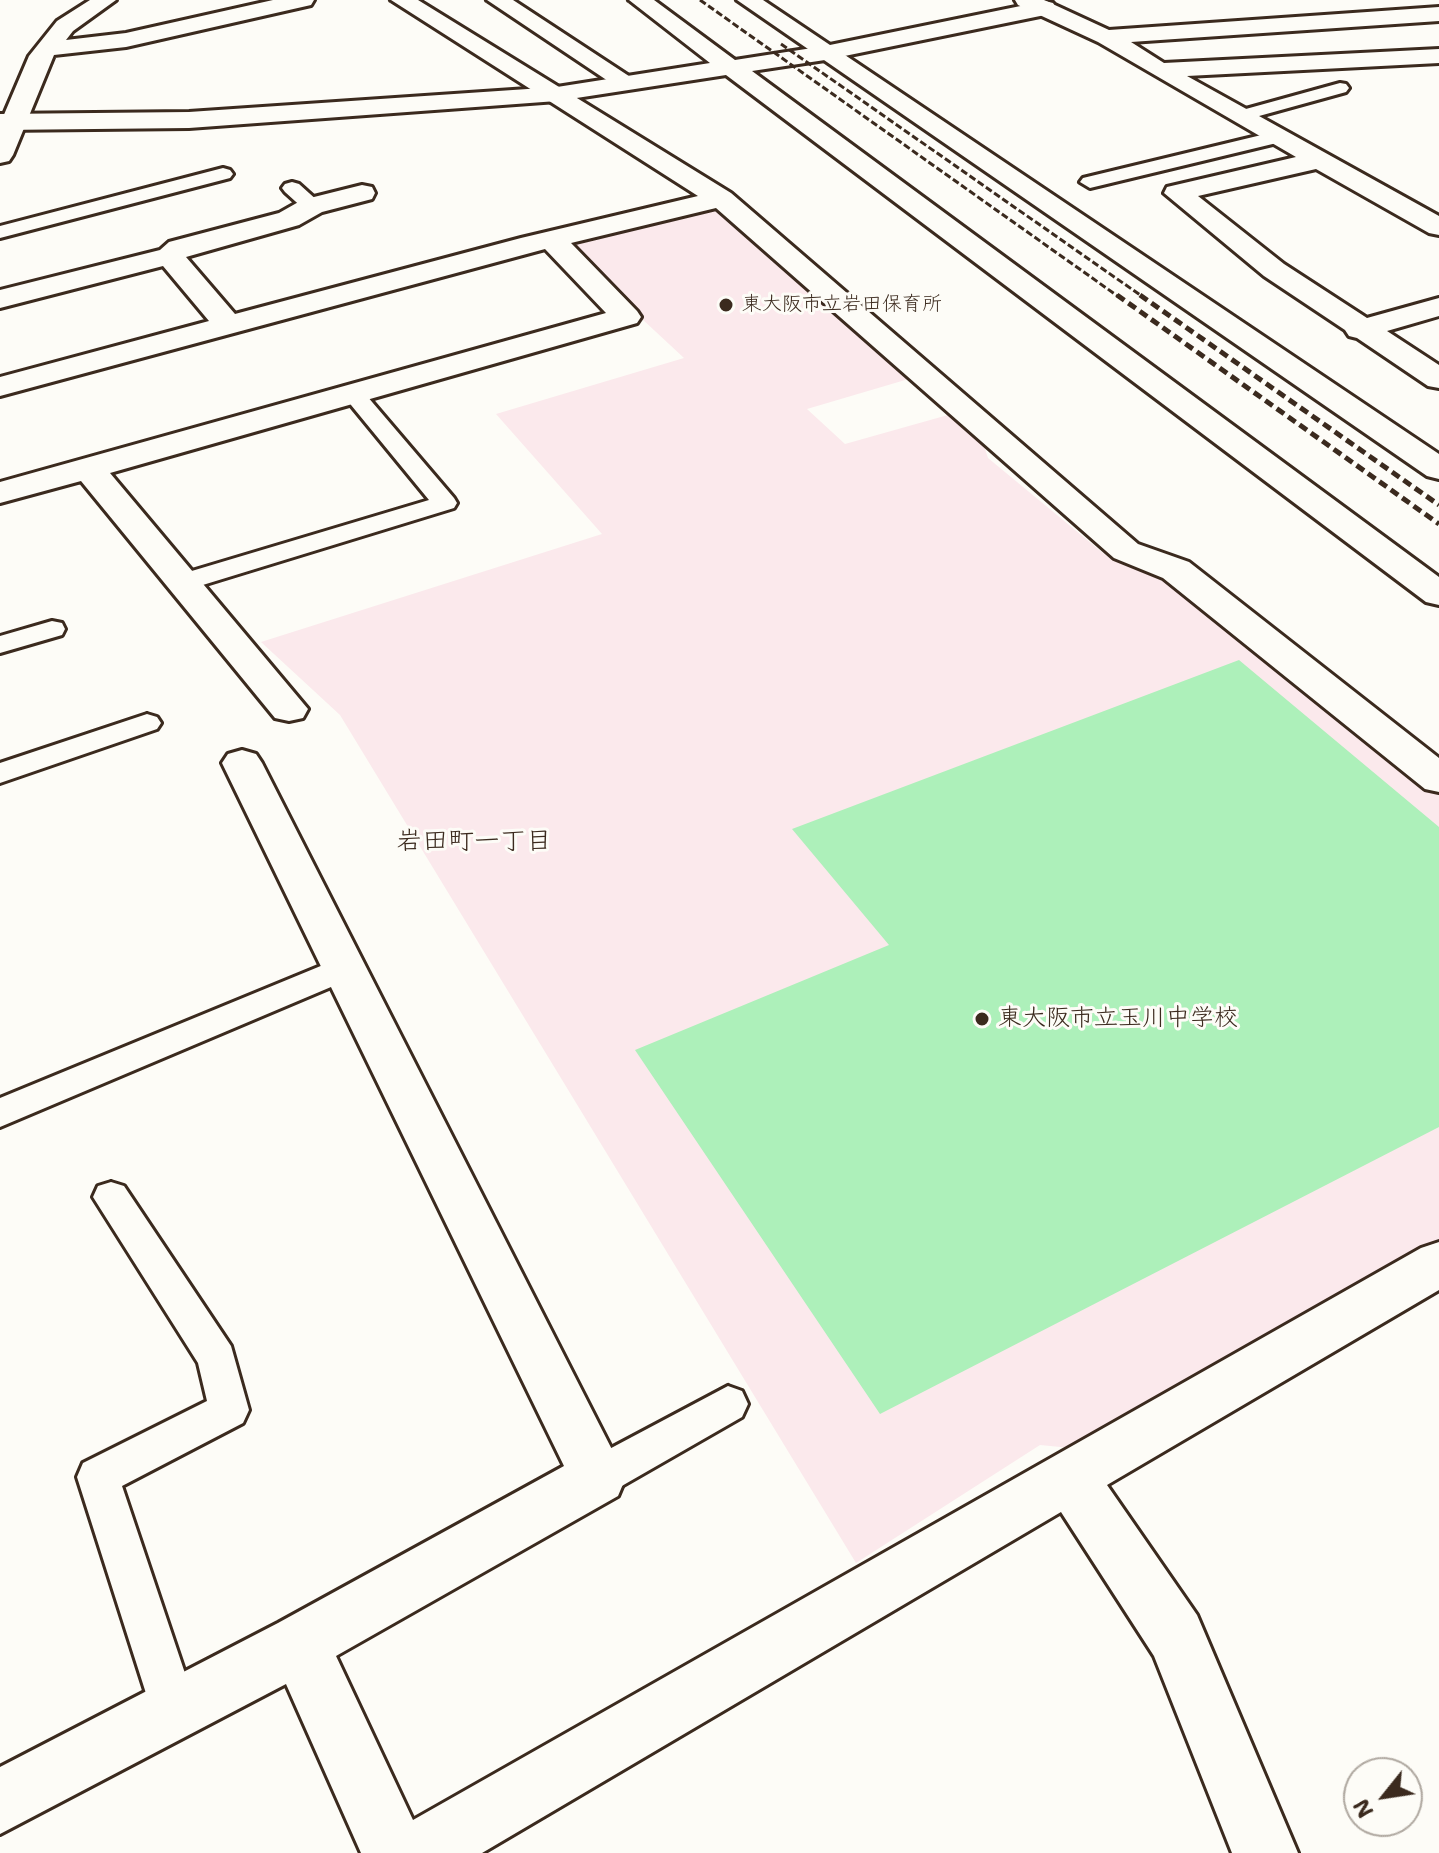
<!DOCTYPE html>
<meta charset="utf-8">
<style>
body{margin:0}
#map{position:relative;width:1439px;height:1853px;overflow:hidden;background:#fdfcf7;font-family:"Shantell Sans",sans-serif}
canvas{display:block}
.north{position:absolute;left:1343px;top:1757px;width:80px;height:80px;box-sizing:border-box;background:#fdfcf7;border:2px solid #afa8a0;border-radius:50%;rotate:240deg;font-size:22px;font-weight:700;line-height:32px;text-align:center;color:#3b2a1e}
.north::after{content:'';display:block;margin:auto;width:28px;height:36px;background:#3b2a1e;clip-path:polygon(50% 0,100% 100%,50% 72%,0 100%)}
</style>
<div id="map">
<canvas width="1439" height="1853"></canvas>
<div class="north">N</div>
</div>
<script>
const ctx = document.querySelector('canvas').getContext('2d');
ctx.lineJoin = 'round';
function paint(path, color) {
  ctx.fillStyle = color;
  ctx.fill(path, 'evenodd');
}
function shape(rows) {
  const path = new Path2D();
  for (const r of rows) {
    path.moveTo(r[0], r[1]);
    for (let i = 2; i < r.length; i += 2) path.lineTo(r[i], r[i + 1]);
  }
  return path;
}
function strokePath(path, color, width, dash) {
  ctx.strokeStyle = color;
  ctx.lineWidth = width;
  ctx.lineCap = dash ? 'butt' : 'round';
  ctx.setLineDash(dash || []);
  ctx.stroke(path);
}
function label(font, color, halo, rows, align = 'center') {
  ctx.font = font + ' "Shantell Sans","Klee One",sans-serif';
  ctx.lineWidth = 6;
  ctx.setLineDash([]);
  ctx.textBaseline = 'middle';
  ctx.strokeStyle = halo;
  ctx.fillStyle = color;
  for (const [text, x, y, turn = 0] of rows) {
    ctx.save();
    ctx.translate(x, y);
    ctx.rotate((+turn || 0) * Math.PI / 180);
    ctx.textAlign = isNaN(turn) ? turn : align;
    if (halo) ctx.strokeText(text, 0, 0);
    ctx.fillText(text, 0, 0);
    ctx.restore();
  }
}
const built = shape([
 [714,210,912,378,807,409,845,444,955,413,980,434,988,458,1109,558,1166,576,1439,793,1439,1244,1081,1449,1040,1445,856,1563,340,715,261,642,602,534,496,414,684,358,569,251,573,243]
]);
const green = shape([
 [1239,660,1439,827,1439,1127,880,1414,635,1050,889,945,792,829]
]);
const lane = shape([
 [1340,83,1346,84,1349,88,1346,92,1241,121,1232,116,1235,112,1340,83],
 [1278,131,1285,133,1287,137,1285,141,1090,188,1080,182,1083,178,1278,131],
 [223,168,230,170,233,174,230,178,0,238,0,226,223,168],
 [292,182,299,184,319,202,322,206,319,210,305,210,285,192,282,188,285,184,292,182],
 [353,387,361,389,454,498,457,503,454,508,193,588,175,588,171,582,175,576,429,500,342,394,345,389,353,387],
 [52,621,62,623,65,629,62,635,0,653,0,636,52,621],
 [147,714,157,717,161,723,157,729,0,783,0,763,147,714],
 [345,956,357,960,361,968,357,976,0,1127,0,1098,345,956],
 [111,1182,124,1186,231,1346,249,1410,243,1423,122,1486,197,1709,190,1725,174,1732,158,1725,151,1709,77,1477,83,1463,207,1401,198,1363,93,1197,98,1186,111,1182],
 [728,1386,742,1391,748,1404,742,1417,613,1491,598,1496,583,1491,577,1477,583,1463,728,1386]
]);
const street = shape([
 [90,0,116,0,73,31,66,40,126,33,273,0,314,0,311,5,126,47,54,55,13,155,9,161,0,163,0,124,29,56,57,21,90,0],
 [391,0,418,0,731,193,1138,544,1189,562,1439,758,1439,792,1425,789,1163,578,1114,558,716,208,571,243,637,311,641,317,637,323,110,473,308,709,303,718,289,721,275,718,81,481,0,503,0,482,606,313,545,249,0,396,0,377,209,321,163,266,0,308,0,290,160,250,169,242,279,213,302,200,362,185,372,187,375,193,372,199,322,212,299,225,186,257,235,314,521,238,698,196,391,0],
 [487,0,513,0,638,82,635,87,617,87,487,0],
 [737,0,763,0,1439,454,1439,479,1427,476,737,0],
 [1015,0,1044,0,1109,30,1439,7,1439,21,1131,42,1164,63,1439,49,1439,63,1187,76,1439,216,1439,235,1429,233,1316,169,1198,196,1284,264,1367,318,1439,298,1439,316,1387,331,1439,365,1439,388,1428,386,1357,338,1349,336,1345,330,1264,276,1164,193,1167,187,1296,157,1098,42,1018,5,1015,0],
 [242,750,256,754,262,763,626,1477,618,1496,336,1656,413,1820,1421,1248,1439,1242,1439,1290,1107,1485,1197,1615,1298,1853,1232,1853,1154,1656,1061,1512,482,1853,361,1853,286,1684,0,1834,0,1767,278,1623,564,1466,222,763,228,754,242,750]
]);
const secondary = shape([
 [629,0,654,0,735,60,825,46,1045,1,1053,3,1056,8,1053,13,1045,15,825,60,752,71,1439,577,1439,605,1426,602,726,75,557,101,189,128,0,130,0,114,189,112,557,87,710,63,629,0]
]);
const railFar1 = shape([
 [700,0,1119,297],
 [781,44,1143,297]
]);
const rail = shape([
 [1117,295,1439,524],
 [1140,295,1439,505]
]);
const markers = [
 [726,305,8,"#3b2a1e"],
 [982,1019,8,"#3b2a1e"]
];
const farPoinames = [
 ["東大阪市立岩田保育所",742,305]
];
const poiNames = [
 ["東大阪市立玉川中学校",998,1019]
];
const neighbourhoodNames = [
 ["岩田町一丁目",474,842]
];
paint(built, '#fbe9ec');
paint(green, '#adf0ba');
strokePath(lane, '#3b2a1e', 6);
strokePath(street, '#3b2a1e', 6);
strokePath(secondary, '#3b2a1e', 6);
paint(lane, '#fdfcf7');
paint(street, '#fdfcf7');
paint(secondary, '#fdfcf7');
strokePath(railFar1, '#3b2a1e', 3, [7, 3]);
strokePath(rail, '#3b2a1e', 5, [9, 5]);
for (const [x, y, r, color] of markers) {
  const dot = new Path2D();
  dot.arc(x, y, r, 0, 2 * Math.PI);
  ctx.fillStyle = color;
  ctx.fill(dot);
  strokePath(dot, '#fdfcf7', 3);
}
label('20px', '#3b2a1e', '#fdfcf7', farPoinames, 'left');
label('24px', '#3b2a1e', '#fdfcf7', poiNames, 'left');
label('26px', '#3b2a1e', '#fdfcf7', neighbourhoodNames);
</script>
